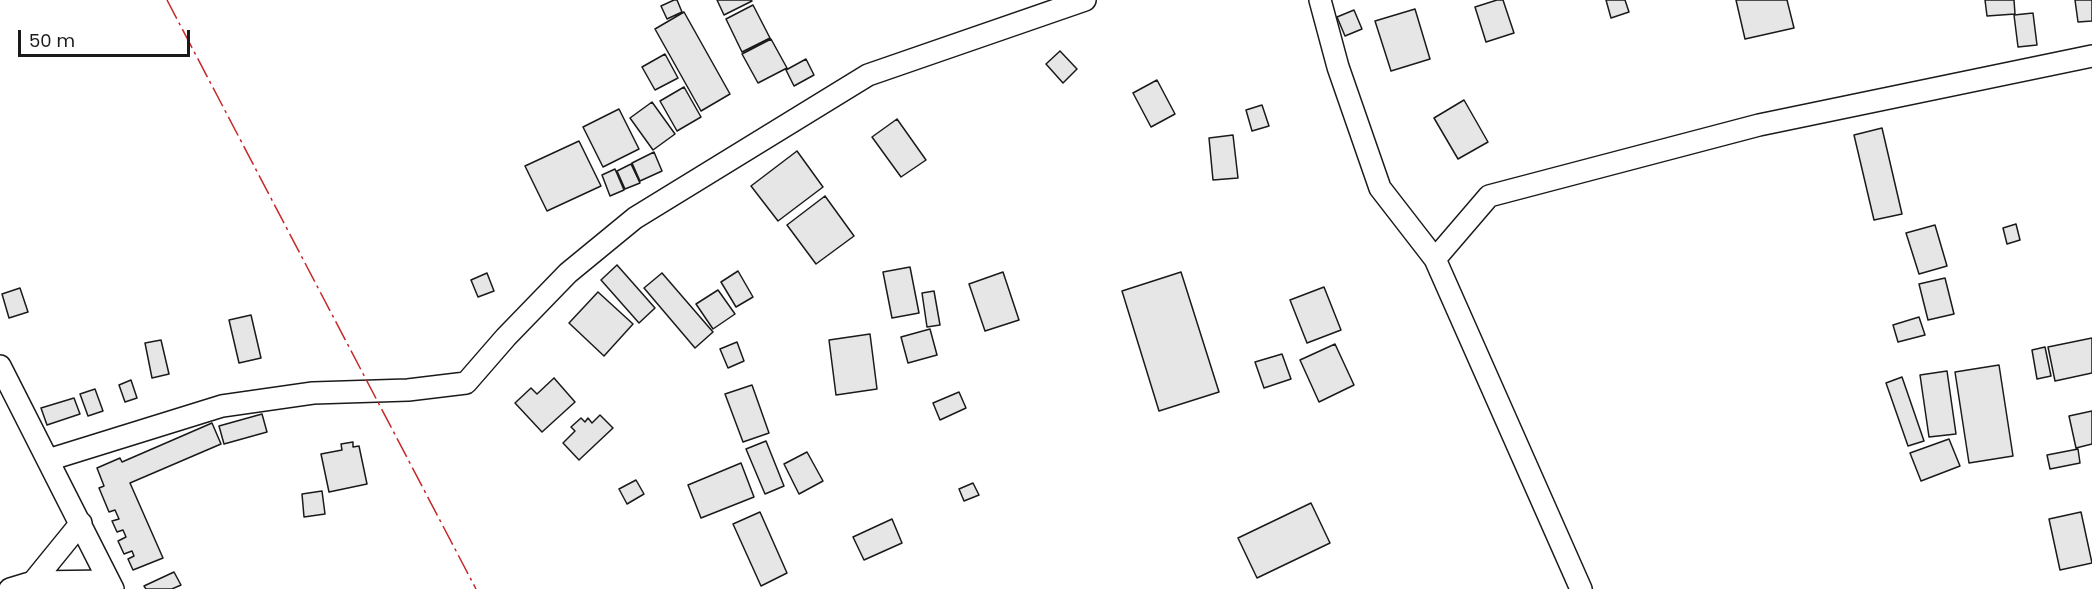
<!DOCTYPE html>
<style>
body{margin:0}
#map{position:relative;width:2092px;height:589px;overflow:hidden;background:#fff;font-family:Poppins,sans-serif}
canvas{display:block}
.scale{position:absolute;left:18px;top:30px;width:172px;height:27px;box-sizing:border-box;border:3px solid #1a1a1a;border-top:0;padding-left:8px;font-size:18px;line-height:21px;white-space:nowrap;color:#1a1a1a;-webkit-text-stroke:4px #fff;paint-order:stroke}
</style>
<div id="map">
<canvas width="2092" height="589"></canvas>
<div class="scale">50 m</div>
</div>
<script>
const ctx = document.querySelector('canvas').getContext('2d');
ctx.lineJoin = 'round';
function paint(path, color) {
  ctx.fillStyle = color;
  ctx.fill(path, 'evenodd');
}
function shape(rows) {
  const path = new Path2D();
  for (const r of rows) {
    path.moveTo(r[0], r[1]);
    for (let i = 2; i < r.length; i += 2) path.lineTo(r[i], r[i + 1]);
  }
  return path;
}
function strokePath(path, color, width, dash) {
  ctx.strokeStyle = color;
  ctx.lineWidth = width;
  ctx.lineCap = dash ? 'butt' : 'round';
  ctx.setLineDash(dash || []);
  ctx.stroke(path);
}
const building = shape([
 [674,0,677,0,682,12,667,19,661,6,674,0],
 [717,0,751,0,752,1,724,15,717,0],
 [1497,0,1503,0,1514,33,1486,42,1475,7,1497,0],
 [1606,0,1625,0,1629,12,1611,18,1606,0],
 [1736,0,1787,0,1794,28,1745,39,1736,0],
 [1985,0,2014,0,2015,14,1987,16,1985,0],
 [2075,0,2092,0,2092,21,2078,22,2075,0],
 [753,5,770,38,742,52,726,19,753,5],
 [1415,9,1430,59,1391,71,1375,21,1415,9],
 [1354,10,1362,29,1345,36,1337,17,1354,10],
 [684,12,730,94,701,111,655,29,684,12],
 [2033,13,2037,45,2018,47,2014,15,2033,13],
 [771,39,787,68,758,83,742,54,771,39],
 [1060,51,1077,69,1063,83,1046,64,1060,51],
 [665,54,678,78,655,90,642,67,665,54],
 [806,59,814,75,794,86,786,70,806,59],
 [1157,80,1175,114,1151,127,1133,93,1157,80],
 [684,87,701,117,677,131,660,101,684,87],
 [1464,100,1488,142,1458,159,1434,118,1464,100],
 [652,102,675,134,653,150,630,118,652,102],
 [1262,105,1269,126,1252,131,1246,110,1262,105],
 [619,109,639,149,603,167,583,127,619,109],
 [897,119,926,160,901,177,872,137,897,119],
 [1882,128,1902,214,1874,220,1854,135,1882,128],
 [1233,135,1238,178,1213,180,1209,138,1233,135],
 [579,141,601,186,547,211,525,166,579,141],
 [797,151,823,187,778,221,751,186,797,151],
 [654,152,662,171,640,181,632,163,654,152],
 [631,164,640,183,625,189,617,171,631,164],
 [615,169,624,190,610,196,602,175,615,169],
 [825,196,854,236,816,264,787,225,825,196],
 [2016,224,2020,240,2007,244,2003,228,2016,224],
 [1935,225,1947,266,1919,274,1906,233,1935,225],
 [617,265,655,308,639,323,601,280,617,265],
 [910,267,919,313,892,318,883,272,910,267],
 [738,271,753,297,736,307,721,282,738,271],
 [1003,272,1019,320,985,331,969,284,1003,272],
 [1181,272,1219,392,1159,411,1122,291,1181,272],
 [487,273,494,291,478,297,471,280,487,273],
 [662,273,713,332,695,348,644,288,662,273],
 [1945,278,1954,314,1928,320,1919,284,1945,278],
 [1324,287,1341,330,1307,343,1290,300,1324,287],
 [20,288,28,312,9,318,2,294,20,288],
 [718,290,735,314,713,329,696,304,718,290],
 [934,291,940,325,927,327,922,293,934,291],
 [598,292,633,324,604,356,569,323,598,292],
 [251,315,261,358,239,363,229,320,251,315],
 [1919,317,1925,335,1898,342,1893,325,1919,317],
 [930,329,937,355,908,363,901,337,930,329],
 [870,334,877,389,836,395,829,340,870,334],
 [2092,338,2092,373,2055,381,2048,347,2092,338],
 [161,340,169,374,152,378,145,343,161,340],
 [737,342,744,361,728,368,720,349,737,342],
 [1335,344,1354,385,1319,402,1300,360,1335,344],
 [2045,347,2051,376,2037,379,2032,350,2045,347],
 [1282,354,1291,379,1264,388,1255,362,1282,354],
 [1999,365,2013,456,1969,463,1955,372,1999,365],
 [1947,371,1956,434,1929,437,1920,375,1947,371],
 [1902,377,1924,441,1908,446,1886,383,1902,377],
 [554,378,575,402,542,432,515,403,531,388,537,394,554,378],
 [131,380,137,398,125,402,119,385,131,380],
 [752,385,769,433,743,442,725,394,752,385],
 [95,389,103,411,88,416,80,394,95,389],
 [959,392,966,408,940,420,933,403,959,392],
 [74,398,80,414,47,425,41,408,74,398],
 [2092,411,2092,444,2076,448,2069,416,2092,411],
 [262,414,267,432,224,444,219,426,262,414],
 [600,415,613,428,579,460,563,443,575,431,571,427,581,418,585,422,588,418,592,423,600,415],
 [212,423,221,444,130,483,163,558,133,570,128,559,134,556,132,551,124,554,118,541,126,537,123,530,117,532,112,521,119,519,115,510,109,512,99,488,104,486,97,468,120,458,122,462,212,423],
 [1949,439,1960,466,1921,481,1910,453,1949,439],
 [766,441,784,486,765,494,746,449,766,441],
 [353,442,353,447,359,446,367,484,329,492,321,454,342,450,341,444,353,442],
 [2078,449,2080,463,2050,469,2047,455,2078,449],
 [807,452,823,481,799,494,784,464,807,452],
 [741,463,754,497,701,518,688,485,741,463],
 [636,480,644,494,627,504,619,489,636,480],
 [973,483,979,495,964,501,959,489,973,483],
 [322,491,325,514,304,517,302,494,322,491],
 [1311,503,1330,543,1257,578,1238,538,1311,503],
 [760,512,787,573,761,586,733,524,760,512],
 [2081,512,2092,563,2060,570,2049,519,2081,512],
 [892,519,902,543,864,560,853,537,892,519],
 [174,572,181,585,172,589,146,589,144,586,174,572]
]);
const minor = shape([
 [1320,0,1338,67,1380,188,1435,259,1581,589],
 [1435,259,1489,196,1759,125,2092,56],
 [0,366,113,589],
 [48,460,222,406,313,393,408,390,466,383,506,337,568,273,635,218,868,75,1085,0],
 [33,582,81,523],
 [10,589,33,582,108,581]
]);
const power = shape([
 [167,0,476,589]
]);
paint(building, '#e6e6e6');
strokePath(building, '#1a1a1a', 1.5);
strokePath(minor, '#1a1a1a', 24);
strokePath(minor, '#fff', 21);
strokePath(power, '#c62828', 1.5, [21, 4.5, 3, 4.5]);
</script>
